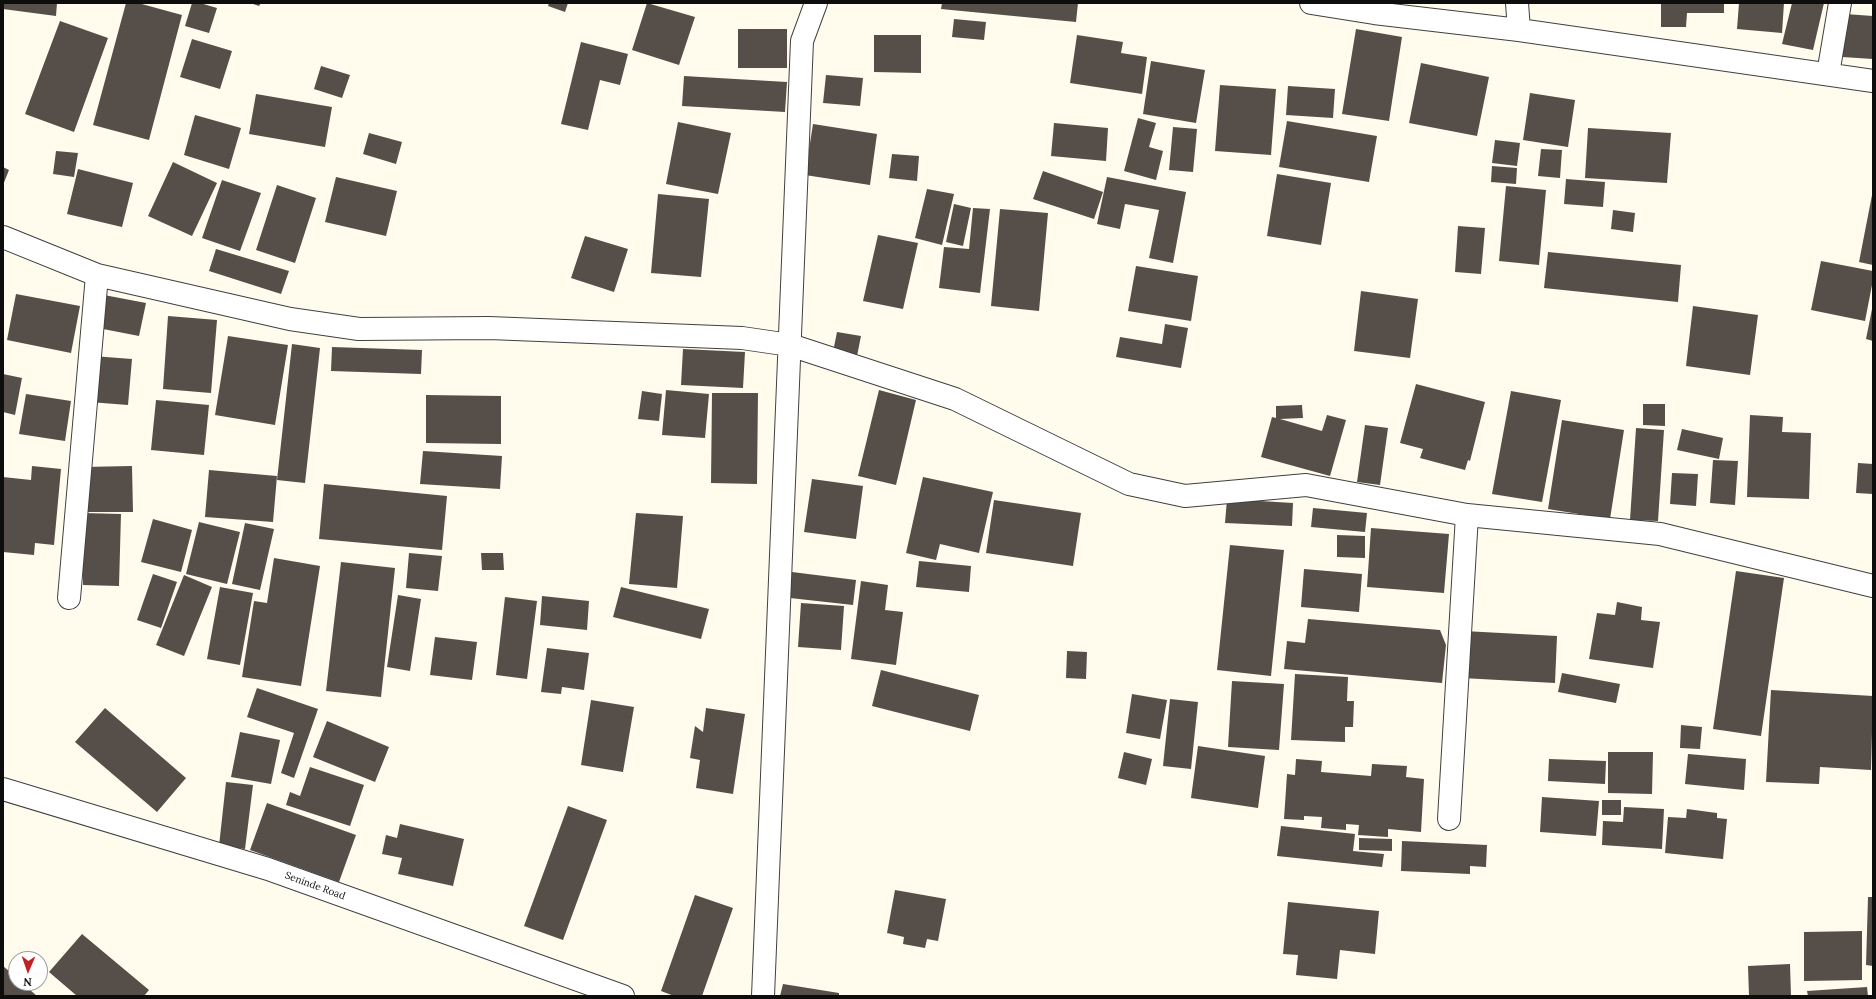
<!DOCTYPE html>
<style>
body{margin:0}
#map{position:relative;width:1876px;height:999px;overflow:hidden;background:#fffced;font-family:Lora,serif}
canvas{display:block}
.frame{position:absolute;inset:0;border:4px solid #0d0d0d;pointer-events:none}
.north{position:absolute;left:8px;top:951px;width:40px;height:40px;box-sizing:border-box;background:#fff;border:1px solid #9e9e9e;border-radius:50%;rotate:182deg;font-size:11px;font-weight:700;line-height:16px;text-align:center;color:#0d0d0d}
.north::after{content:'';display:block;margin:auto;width:14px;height:18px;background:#c22022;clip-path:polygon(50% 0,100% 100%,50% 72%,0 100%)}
</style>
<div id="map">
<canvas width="1876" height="999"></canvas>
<div class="frame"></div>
<div class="north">N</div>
</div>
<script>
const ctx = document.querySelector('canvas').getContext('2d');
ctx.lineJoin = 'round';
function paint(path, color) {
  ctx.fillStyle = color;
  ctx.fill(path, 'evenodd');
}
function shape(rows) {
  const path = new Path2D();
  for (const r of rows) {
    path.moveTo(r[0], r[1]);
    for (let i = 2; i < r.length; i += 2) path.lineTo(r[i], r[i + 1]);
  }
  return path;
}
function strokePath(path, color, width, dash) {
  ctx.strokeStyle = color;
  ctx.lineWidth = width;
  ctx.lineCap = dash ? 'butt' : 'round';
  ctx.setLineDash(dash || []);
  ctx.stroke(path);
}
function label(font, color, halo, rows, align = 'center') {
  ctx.font = font + ' Lora,serif';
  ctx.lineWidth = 4;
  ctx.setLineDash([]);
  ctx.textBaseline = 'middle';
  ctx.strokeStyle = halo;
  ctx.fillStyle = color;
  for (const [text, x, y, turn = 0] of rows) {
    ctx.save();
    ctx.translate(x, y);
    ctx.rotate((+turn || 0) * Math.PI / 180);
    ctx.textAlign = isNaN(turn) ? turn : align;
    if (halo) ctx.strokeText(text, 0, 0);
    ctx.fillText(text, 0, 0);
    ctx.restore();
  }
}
const building = shape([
 [4,3,57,3,56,16,3,9],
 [126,3,138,3,182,15,149,140,93,125],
 [192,3,200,3,217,8,209,33,185,26],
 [250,3,261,3,259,6],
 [549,3,568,3,565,12,548,6],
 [647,3,695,17,679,65,632,50],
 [942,3,1078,3,1076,22,941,9],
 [1661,3,1724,3,1724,13,1687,13,1686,27,1661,27],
 [1739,3,1784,3,1782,33,1737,29],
 [1792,3,1824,3,1813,50,1782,44],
 [1845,14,1873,16,1873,59,1842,57],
 [954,19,986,22,984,40,952,37],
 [60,21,108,38,74,132,25,114],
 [738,29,787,29,787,68,738,68],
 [1356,29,1402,37,1389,121,1342,114],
 [874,35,921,35,921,73,874,72],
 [1077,35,1123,42,1121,53,1147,57,1142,94,1070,83],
 [192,39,232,51,220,89,180,77],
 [581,42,628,54,620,85,600,80,588,130,561,124],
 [1151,61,1205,70,1196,123,1143,114],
 [1421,63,1489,77,1477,136,1409,123],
 [321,66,350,75,342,98,314,89],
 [826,75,863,78,860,106,823,103],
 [684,76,787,82,785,112,682,106],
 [1220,85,1276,89,1271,155,1215,151],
 [1288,86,1335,89,1333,118,1286,115],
 [1530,93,1575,100,1568,147,1523,140],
 [256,94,332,107,325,147,249,134],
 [195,115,241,128,229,169,184,155],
 [1138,118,1156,123,1149,147,1163,151,1156,180,1124,171],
 [1287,121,1377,136,1369,182,1279,167],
 [678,122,731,133,718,194,666,184],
 [1054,123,1108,128,1106,161,1051,156],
 [813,124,877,134,870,185,805,175],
 [1173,127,1197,129,1193,172,1169,170],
 [1588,128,1671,133,1667,183,1585,178],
 [369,133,402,142,396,164,363,154],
 [1495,140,1520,143,1517,166,1492,163],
 [1541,149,1562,150,1560,178,1538,176],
 [56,151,78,153,74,177,53,174],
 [892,154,919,156,917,181,889,178],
 [173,162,217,183,192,236,148,216],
 [1492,166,1517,168,1516,184,1491,182],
 [3,167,9,170,3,185],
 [78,169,133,183,122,227,67,214],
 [1043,171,1103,192,1094,219,1033,199],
 [1277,174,1331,183,1321,245,1267,236],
 [336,177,397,191,386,236,325,222],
 [1107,177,1186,192,1173,263,1149,258,1159,210,1125,204,1120,229,1097,224],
 [1566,179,1605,182,1603,207,1564,204],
 [222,180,261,193,240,251,202,238],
 [277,185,316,198,295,263,256,250],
 [1506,186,1546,190,1539,265,1499,261],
 [927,189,954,194,942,245,915,238],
 [658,194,709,199,701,277,651,273],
 [1872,195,1873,195,1873,265,1859,262],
 [954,204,971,208,963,246,946,242],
 [973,208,990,209,980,293,939,288,944,247,969,249],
 [1000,209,1048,213,1039,311,991,306],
 [1613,210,1635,213,1633,232,1611,229],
 [1458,226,1485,228,1481,274,1455,272],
 [878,235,918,243,903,309,863,301],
 [585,236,628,249,614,292,571,278],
 [216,249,289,271,281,294,209,271],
 [1548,252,1681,265,1678,302,1544,288],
 [1821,261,1873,271,1873,280,1865,321,1811,310],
 [1136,266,1198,276,1191,321,1128,311],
 [1361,291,1418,299,1410,358,1354,351],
 [16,294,80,306,71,353,7,340],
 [104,295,146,303,139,336,98,328],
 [1693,306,1758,315,1750,375,1686,366],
 [1872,309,1873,309,1873,341,1866,339],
 [168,316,217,320,211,393,163,389],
 [1165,324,1188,328,1181,368,1116,357,1120,337,1162,344],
 [837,332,861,336,857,356,833,352],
 [228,336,288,345,275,425,215,415],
 [292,344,320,348,305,483,277,480],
 [332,347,422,350,421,374,331,371],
 [683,349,745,352,743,388,681,385],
 [93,356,132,359,128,405,89,402],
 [3,374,22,378,15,415,3,412],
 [1416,384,1485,402,1470,461,1468,460,1465,470,1420,458,1423,449,1400,443],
 [666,390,709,394,705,438,662,435],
 [879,390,916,400,896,485,858,476],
 [642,391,662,394,659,421,638,419],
 [1511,391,1561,400,1542,502,1492,494],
 [712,393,758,393,757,484,711,483],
 [26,394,71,401,65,441,19,434],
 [426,395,501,396,501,444,426,443],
 [156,400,209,405,204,455,151,450],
 [1643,404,1665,404,1665,426,1643,425],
 [1302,405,1303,418,1280,419,1322,431,1327,415,1346,420,1330,476,1261,457,1272,417,1276,418,1276,406],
 [1750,415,1783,417,1782,432,1811,433,1809,499,1747,497],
 [1562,420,1624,430,1610,519,1548,509],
 [1365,425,1388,428,1380,485,1357,482],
 [1636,428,1664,430,1658,521,1630,520],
 [1682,429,1723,438,1719,459,1677,450],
 [423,451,502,456,500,489,420,484],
 [1713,460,1738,461,1735,505,1710,503],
 [1858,463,1873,464,1873,494,1856,493],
 [32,466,61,469,54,545,35,543,34,555,3,552,3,477,31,480],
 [132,466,133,512,82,512,82,467],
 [209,470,277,476,273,522,205,517],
 [1672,473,1698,474,1696,506,1670,504],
 [923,477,993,492,979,553,940,544,936,560,906,553],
 [812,479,863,486,856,539,804,532],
 [324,484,447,496,442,550,319,539],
 [1227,499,1293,503,1292,526,1225,523],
 [994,500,1081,513,1073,566,986,553],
 [1313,508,1367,513,1365,532,1311,527],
 [83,513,121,514,119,586,83,585],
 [636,513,683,516,677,588,629,584],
 [153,519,192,530,181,572,141,562],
 [199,522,240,532,227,584,186,574],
 [245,523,274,529,260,590,232,584],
 [1371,528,1449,534,1444,593,1367,587],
 [1337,535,1365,536,1365,558,1337,557],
 [1230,545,1284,550,1271,676,1217,670],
 [409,553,442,556,438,591,406,588],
 [481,553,503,553,504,570,482,570],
 [274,558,320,566,301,686,242,677,254,601,267,603],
 [919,561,971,566,969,592,916,587],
 [341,562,395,568,381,697,326,691],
 [1304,569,1362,574,1359,612,1301,607],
 [784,571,856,580,853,605,781,597],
 [1736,571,1784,578,1761,736,1713,729],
 [153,574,177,582,161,628,137,620],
 [184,575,212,587,184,656,156,645],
 [861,581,888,585,885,610,903,612,896,665,851,659],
 [220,587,253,593,240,665,207,659],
 [621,587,709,609,701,639,613,617],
 [398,595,421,599,410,671,387,667],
 [542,596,589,601,587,630,540,625],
 [505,597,537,601,527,679,496,675],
 [1617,602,1642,607,1641,620,1660,622,1653,668,1589,659,1597,613,1615,615],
 [801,603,844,606,841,650,798,647],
 [1308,619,1440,630,1446,645,1442,683,1284,669,1287,641,1305,643],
 [1464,631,1557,636,1555,683,1462,678],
 [435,637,477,642,472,680,430,675],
 [547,648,589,653,584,690,562,687,561,694,541,692],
 [1067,651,1087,652,1086,679,1066,678],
 [881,670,979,695,970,731,872,706],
 [1562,673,1620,684,1616,703,1558,692],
 [1295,674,1348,677,1347,701,1354,701,1353,727,1345,727,1345,742,1291,740],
 [1232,681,1284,684,1279,750,1228,747],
 [257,688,318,709,294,778,281,773,294,733,247,717],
 [1771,690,1873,696,1871,770,1820,767,1819,784,1766,782],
 [1132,694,1167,700,1160,739,1126,733],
 [1170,699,1198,702,1191,769,1163,766],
 [591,700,634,707,623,772,581,765],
 [105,708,186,778,157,812,75,742],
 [706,708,745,714,733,794,696,788,700,760,690,758,695,726,703,732],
 [327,721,389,747,375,782,313,757],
 [1681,725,1702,727,1700,749,1680,748],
 [240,732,280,740,271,784,231,777],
 [1198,746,1265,756,1258,808,1191,798],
 [1124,752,1152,759,1146,785,1118,778],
 [1608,752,1653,752,1652,794,1608,793],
 [1688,754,1746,759,1744,790,1685,784],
 [1296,759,1322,761,1321,772,1371,776,1372,764,1407,766,1406,777,1424,779,1421,832,1388,829,1388,837,1358,835,1359,825,1346,824,1346,830,1321,828,1322,817,1304,816,1304,820,1284,819,1287,774,1295,775],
 [1549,759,1606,761,1605,784,1548,781],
 [310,767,364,785,350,826,286,805,290,792,300,796],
 [226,782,253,785,245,849,219,846],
 [1542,797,1599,801,1596,836,1540,832],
 [1602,800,1621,800,1621,815,1602,815],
 [267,803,356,835,339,882,250,850],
 [568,806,607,820,563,940,524,926],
 [1624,807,1664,809,1662,849,1602,845,1603,821,1623,822],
 [1687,809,1717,813,1717,818,1727,819,1723,859,1665,853,1668,817,1686,818],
 [400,824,464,839,453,886,398,874,402,858,382,854,386,835,397,838],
 [1281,826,1355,834,1353,851,1384,854,1382,867,1277,856],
 [1359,838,1392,839,1392,851,1359,850],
 [1402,841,1487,845,1486,867,1470,866,1470,874,1401,871],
 [895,890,946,899,938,941,927,939,925,948,903,944,904,937,887,933],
 [695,895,733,908,702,996,674,996,661,991],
 [1868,897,1873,897,1873,966,1866,965],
 [1288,902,1379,911,1375,954,1340,950,1337,979,1296,975,1298,955,1283,954],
 [1862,931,1862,980,1804,981,1804,932],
 [82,934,149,990,144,996,77,996,49,972],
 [1790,964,1791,996,1749,996,1748,966],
 [3,966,16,977,16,983,22,983,37,996,3,996],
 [783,984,839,993,839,996,780,996],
 [1867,987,1868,996,1808,996,1807,991]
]);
const minor = shape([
 [1311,3,1374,13,1519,30,1873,81],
 [1517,3,1519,30],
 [1828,74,1840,3],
 [3,237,97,275,290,319,359,329,489,328,742,338,790,345,955,399,1129,484,1185,496,1306,485,1467,515,1660,534,1873,586],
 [69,598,97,275],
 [3,789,268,869,623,996],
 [1449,819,1467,515],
 [763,996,802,41,816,3]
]);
const streetNames = [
 ["Seninde Road",315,886,20]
];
paint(building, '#564f49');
strokePath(minor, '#404040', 24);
strokePath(minor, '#fff', 22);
label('10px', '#0d0d0d', '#fff', streetNames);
</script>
